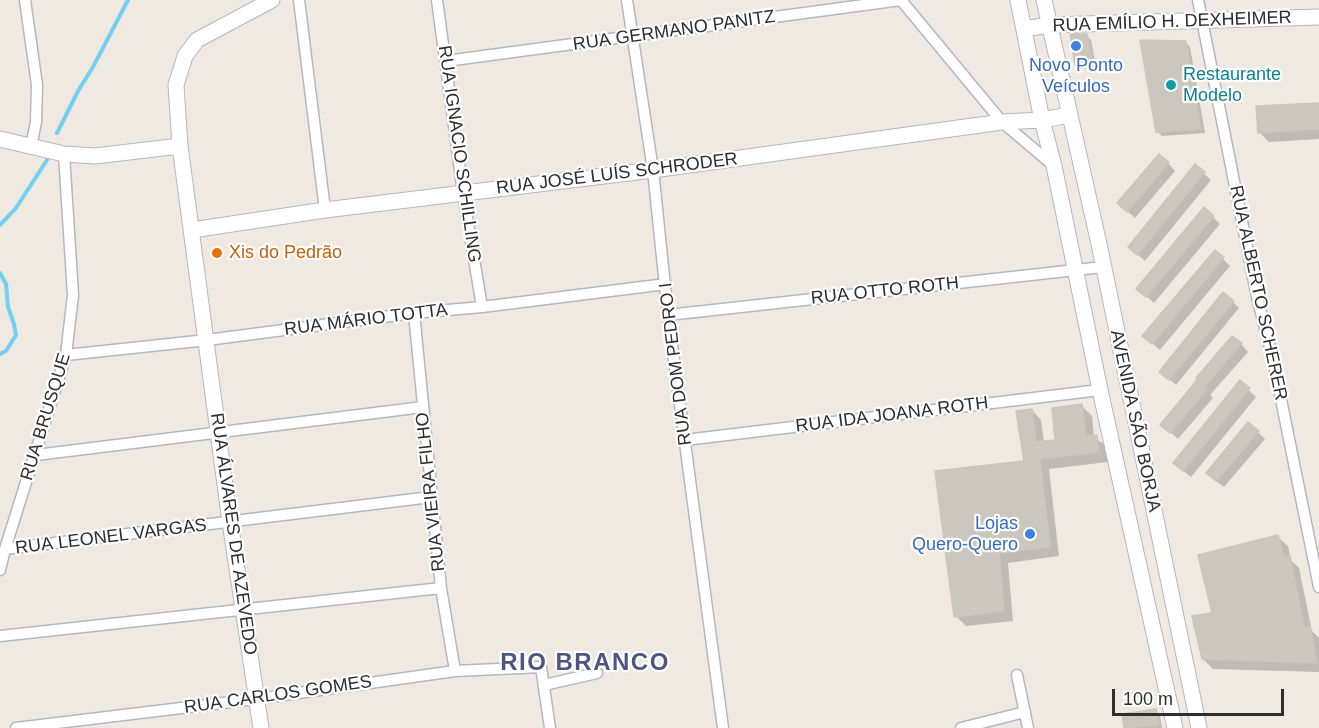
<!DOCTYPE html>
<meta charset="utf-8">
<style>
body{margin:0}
#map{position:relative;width:1319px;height:728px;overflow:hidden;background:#efe9e1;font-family:Arial,sans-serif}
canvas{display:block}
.scale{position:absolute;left:1112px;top:689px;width:172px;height:27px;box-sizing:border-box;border:3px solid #2e2e2e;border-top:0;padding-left:8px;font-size:18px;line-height:21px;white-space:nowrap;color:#2e2e2e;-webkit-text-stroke:4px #fff;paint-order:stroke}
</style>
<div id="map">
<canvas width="1319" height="728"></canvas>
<div class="scale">100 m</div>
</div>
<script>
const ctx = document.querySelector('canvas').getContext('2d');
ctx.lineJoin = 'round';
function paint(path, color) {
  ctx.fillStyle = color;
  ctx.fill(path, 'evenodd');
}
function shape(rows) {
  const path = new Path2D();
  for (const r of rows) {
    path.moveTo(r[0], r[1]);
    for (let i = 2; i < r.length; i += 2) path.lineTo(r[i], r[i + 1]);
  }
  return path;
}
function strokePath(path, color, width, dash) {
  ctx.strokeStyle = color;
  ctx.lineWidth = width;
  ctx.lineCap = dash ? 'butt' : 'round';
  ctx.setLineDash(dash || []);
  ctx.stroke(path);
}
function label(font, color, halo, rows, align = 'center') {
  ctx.font = font + ' Arial,sans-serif';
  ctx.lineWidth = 4.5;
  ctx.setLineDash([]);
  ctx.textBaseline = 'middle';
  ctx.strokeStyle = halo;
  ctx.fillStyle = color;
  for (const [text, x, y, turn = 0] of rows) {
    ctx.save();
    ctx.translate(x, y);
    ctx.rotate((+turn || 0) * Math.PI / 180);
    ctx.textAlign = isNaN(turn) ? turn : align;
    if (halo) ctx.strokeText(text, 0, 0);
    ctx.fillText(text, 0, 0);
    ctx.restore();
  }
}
const shadow = shape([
 [1086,35,1091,40,1096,67,1081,69,1077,64],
 [1185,42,1190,47,1205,133,1162,136,1157,131],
 [1319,104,1319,139,1269,142,1259,132],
 [1168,163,1175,171,1135,218,1126,210],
 [1195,166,1211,180,1145,261,1137,254],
 [1213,217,1220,224,1154,303,1146,296],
 [1223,259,1230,266,1160,350,1152,343],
 [1233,302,1239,308,1176,385,1167,377],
 [1241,344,1248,352,1210,395,1213,398,1178,439,1162,425],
 [1240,382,1256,397,1191,477,1182,470],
 [1082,406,1092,416,1094,437,1106,446,1108,462,1049,469,1059,556,1008,563,1013,621,966,626,956,616,1025,462,1032,410,1041,420,1044,443,1057,441],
 [1258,432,1265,439,1224,487,1215,480],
 [1278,537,1288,546,1291,560,1299,568,1312,631,1319,638,1319,672,1213,669,1203,659,1214,614],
 [1156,711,1160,716,1162,728,1125,728,1123,716]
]);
const stream = shape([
 [57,133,78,91,93,67,128,0],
 [0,225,16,208,47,160],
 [0,273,6,284,8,307,14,324,16,335,6,351,0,354]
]);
const building = shape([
 [1070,34,1087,34,1093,63,1075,65,1070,34],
 [1140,40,1186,41,1201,129,1156,132,1140,40],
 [1319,103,1319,129,1258,133,1256,106,1319,103],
 [1159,154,1169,162,1127,212,1117,203,1159,154],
 [1195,164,1205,172,1137,255,1128,247,1195,164],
 [1204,207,1214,216,1146,297,1136,289,1204,207],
 [1215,250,1224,257,1152,344,1142,336,1215,250],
 [1223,292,1234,301,1169,380,1159,372,1223,292],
 [1232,336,1242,343,1204,387,1207,389,1170,433,1160,425,1197,380,1196,378,1232,336],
 [1240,380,1250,388,1183,471,1173,463,1240,380],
 [1082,404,1086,436,1097,435,1099,452,1040,459,1050,547,999,553,1004,611,954,617,935,471,1024,461,1016,411,1032,409,1036,442,1055,440,1052,408,1082,404],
 [1248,422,1259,431,1216,481,1206,473,1248,422],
 [1278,535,1284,558,1290,556,1304,627,1310,626,1317,663,1202,659,1192,616,1212,613,1198,555,1278,535],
 [1156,709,1159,725,1124,728,1122,714,1156,709]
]);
const street = shape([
 [25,0,37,85,36,122,31,147],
 [299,0,325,210],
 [437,0,463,193,482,307],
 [627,0,653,170,668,315,723,728],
 [901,0,1002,122,1054,166],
 [1198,0,1257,297,1272,355,1319,587],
 [446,61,901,0],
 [414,313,441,588,455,671],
 [668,315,1103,267],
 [66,355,207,340,414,313,482,307,666,284],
 [685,440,1100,390],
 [36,455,423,407],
 [5,549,431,497],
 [0,570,5,549,66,355,73,295,64,154],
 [0,636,441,588],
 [1017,675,1028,728],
 [544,685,597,673],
 [16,728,256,699,455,671,541,667,550,728],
 [961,728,1025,712]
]);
const secondary = shape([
 [1018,0,1042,120,1054,166,1100,390,1175,728],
 [1044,0,1099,244,1199,728],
 [1024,29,1049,25,1319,17],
 [0,139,64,154,95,156,180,146],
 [192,230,325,210,653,170,1002,122,1042,120,1070,115],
 [261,728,230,522,180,146,176,85,185,56,197,40,272,0]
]);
const markers = [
 [1076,46,6,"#3f7fe0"],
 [1171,85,6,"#0f9aa8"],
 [217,253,6,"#e8710a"],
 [1030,534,6,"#3f7fe0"]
];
const streetNames = [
 ["RUA EMÍLIO H. DEXHEIMER",1172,22,-2],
 ["RUA GERMANO PANITZ",674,31,-8],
 ["RUA IGNACIO SCHILLING",459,154,82],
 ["RUA JOSÉ LUÍS SCHRODER",617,174,-7],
 ["RUA OTTO ROTH",885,291,-6],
 ["RUA ALBERTO SCHERER",1258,293,78],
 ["RUA MÁRIO TOTTA",366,320,-7],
 ["RUA DOM PEDRO I",676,364,-97],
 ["RUA IDA JOANA ROTH",892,415,-7],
 ["RUA BRUSQUE",46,417,-73],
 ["AVENIDA SÃO BORJA",1135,421,78],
 ["RUA VIEIRA FILHO",431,492,-96],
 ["RUA ÁLVARES DE AZEVEDO",233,534,82],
 ["RUA LEONEL VARGAS",111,537,-7],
 ["RUA CARLOS GOMES",278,695,-8]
];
const shopNames = [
 ["Novo Ponto",1076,66],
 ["Veículos",1076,87],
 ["Lojas",1018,524,"right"],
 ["Quero-Quero",1018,545,"right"]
];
const cultureNames = [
 ["Restaurante",1183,75],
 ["Modelo",1183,96]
];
const foodNames = [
 ["Xis do Pedrão",229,253]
];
const districtNames = [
 ["RIO BRANCO",585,663]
];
paint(shadow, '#0003');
strokePath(stream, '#75cff0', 4);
paint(building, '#cbc7bf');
strokePath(building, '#cbc5ba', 1.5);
strokePath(street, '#b4b7c1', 13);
strokePath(secondary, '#b4b7c1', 17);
strokePath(street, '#fff', 10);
strokePath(secondary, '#fff', 15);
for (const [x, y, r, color] of markers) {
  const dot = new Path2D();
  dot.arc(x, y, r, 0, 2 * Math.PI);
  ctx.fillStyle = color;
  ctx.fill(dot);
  strokePath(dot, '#fff', 2);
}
label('18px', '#2e2e2e', '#fff', streetNames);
label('18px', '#366cbe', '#fff', shopNames);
label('18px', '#0d838f', '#fff', cultureNames, 'left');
label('18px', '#c56008', '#fff', foodNames, 'left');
ctx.letterSpacing = '1.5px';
label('bold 24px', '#4d5680', '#fff', districtNames);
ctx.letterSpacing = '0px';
</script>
